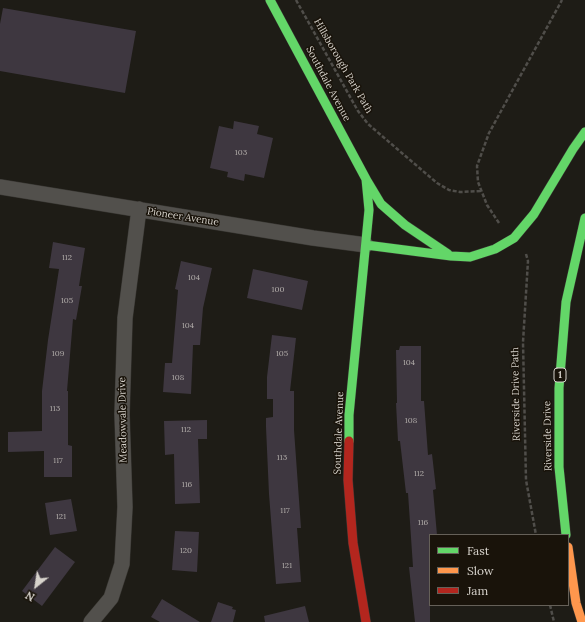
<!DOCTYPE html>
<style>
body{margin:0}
#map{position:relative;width:585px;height:622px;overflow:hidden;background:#1e1c16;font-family:Lora,serif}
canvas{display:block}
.legend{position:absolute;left:429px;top:534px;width:140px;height:72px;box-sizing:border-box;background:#19130a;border:1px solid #656058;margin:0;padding:5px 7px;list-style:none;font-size:12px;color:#d7d3cc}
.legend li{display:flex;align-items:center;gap:8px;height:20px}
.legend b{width:20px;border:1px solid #656058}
.north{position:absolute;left:16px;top:566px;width:40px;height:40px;-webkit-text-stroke:3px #19130a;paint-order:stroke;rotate:210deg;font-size:11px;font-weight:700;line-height:16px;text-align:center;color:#d7d3cc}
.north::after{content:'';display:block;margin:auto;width:14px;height:18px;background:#d7d3cc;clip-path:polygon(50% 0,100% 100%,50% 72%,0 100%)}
</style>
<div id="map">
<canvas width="585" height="622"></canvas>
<ul class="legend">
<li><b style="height:5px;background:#63d668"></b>Fast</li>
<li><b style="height:5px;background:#ff974d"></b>Slow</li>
<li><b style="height:5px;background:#b3261e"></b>Jam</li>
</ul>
<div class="north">N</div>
</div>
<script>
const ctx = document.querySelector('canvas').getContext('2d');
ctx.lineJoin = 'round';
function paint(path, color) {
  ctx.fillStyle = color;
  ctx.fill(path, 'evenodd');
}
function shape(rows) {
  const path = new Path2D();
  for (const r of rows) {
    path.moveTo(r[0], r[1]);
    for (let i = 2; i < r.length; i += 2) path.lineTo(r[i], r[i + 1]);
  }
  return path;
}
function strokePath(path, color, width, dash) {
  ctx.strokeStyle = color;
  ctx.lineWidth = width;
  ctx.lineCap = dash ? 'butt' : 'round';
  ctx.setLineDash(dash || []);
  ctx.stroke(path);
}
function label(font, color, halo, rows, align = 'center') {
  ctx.font = font + ' Lora,serif';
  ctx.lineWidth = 3;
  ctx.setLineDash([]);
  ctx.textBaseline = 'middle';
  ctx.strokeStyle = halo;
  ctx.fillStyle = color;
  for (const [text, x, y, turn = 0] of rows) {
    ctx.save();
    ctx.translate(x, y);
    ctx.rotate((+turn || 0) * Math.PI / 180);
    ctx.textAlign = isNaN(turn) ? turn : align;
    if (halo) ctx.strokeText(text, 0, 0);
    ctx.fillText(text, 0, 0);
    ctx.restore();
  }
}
const building = shape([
 [3,8,136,31,125,93,0,71,0,24],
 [234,121,259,126,257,134,273,138,264,178,245,174,244,181,227,177,228,172,210,168,219,126,233,129],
 [53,242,85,248,79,286,82,286,76,320,73,319,67,391,68,391,68,445,72,446,72,477,44,477,44,451,8,452,8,432,42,431,42,391,48,340,59,269,49,268],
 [181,261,212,268,203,308,200,345,193,345,191,394,163,392,165,363,172,363,178,290,175,289],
 [253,269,308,281,302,310,247,298],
 [272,335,296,338,290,391,294,391,294,430,301,528,297,528,301,582,276,584,269,494,266,427,266,418,273,417,273,399,267,399,267,377],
 [400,346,421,346,421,401,424,401,428,455,432,454,436,489,433,490,437,535,430,535,430,622,415,622,409,567,413,567,408,493,406,493,400,441,398,441,396,403,397,403,396,350,399,350],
 [207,420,207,439,198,439,200,503,175,504,174,454,165,455,164,421],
 [71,499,77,531,50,535,45,503],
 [175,531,199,532,197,572,172,570],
 [55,547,75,562,42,606,22,591],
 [162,599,200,622,160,622,151,617],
 [218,602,233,607,232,609,236,610,233,622,211,622],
 [305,606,309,622,265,622,264,616]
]);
const path = shape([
 [296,0,358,111,368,124,437,183,449,190,460,192,482,191],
 [499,223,487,205,478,182,477,166,489,133,562,0],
 [526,254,528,261,523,342,526,480,536,535],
 [550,605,554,622]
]);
const street = shape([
 [0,187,313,238,366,245],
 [91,622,111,598,122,564,125,507,122,414,125,318,139,209]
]);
const fast = shape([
 [270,0,366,179,369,210,349,415,349,441],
 [366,179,381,204,405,225,448,254],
 [366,245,451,256,470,257,495,249,514,238,534,214,573,149,585,132],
 [566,535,559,467,559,388,566,302,585,218]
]);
const slow = shape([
 [568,547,576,603,582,622]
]);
const jam = shape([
 [349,441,348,480,353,543,366,622]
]);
const numberNames = [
 ["103",241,153],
 ["112",67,258],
 ["104",194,278],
 ["100",278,290],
 ["105",67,301],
 ["104",188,326],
 ["109",58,354],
 ["105",282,354],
 ["104",409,363],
 ["108",178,378],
 ["113",55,409],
 ["108",411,421],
 ["112",186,430],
 ["113",282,458],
 ["117",58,461],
 ["112",419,474],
 ["116",187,485],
 ["117",285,511],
 ["121",61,517],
 ["116",423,523],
 ["120",186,551],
 ["121",287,566]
];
const shields = [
 [560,375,12]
];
const shieldNames = [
 ["1",560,375]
];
const streetNames = [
 ["Hillsborough Park Path",343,66,60],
 ["Southdale Avenue",328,84,62],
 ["Pioneer Avenue",183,217,9],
 ["Riverside Drive Path",516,394,-91],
 ["Meadowvale Drive",123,420,-91],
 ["Southdale Avenue",339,433,-88],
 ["Riverside Drive",548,436,-91]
];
paint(building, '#3e3740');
strokePath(street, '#393733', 16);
strokePath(fast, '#393733', 10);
strokePath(slow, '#393733', 10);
strokePath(jam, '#393733', 10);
strokePath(path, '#504e4a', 2.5, [4, 2]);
strokePath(street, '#52504c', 15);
strokePath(fast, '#63d668', 9);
strokePath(slow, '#ff974d', 9);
strokePath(jam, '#b3261e', 9);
label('8px', '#b1aca9', null, numberNames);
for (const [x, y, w] of shields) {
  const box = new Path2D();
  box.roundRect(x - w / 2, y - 7, w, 14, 3);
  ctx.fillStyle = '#19130a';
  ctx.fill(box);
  strokePath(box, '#d7d3cc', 1);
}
label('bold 9px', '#d7d3cc', null, shieldNames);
label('10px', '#d7d3cc', '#19130a', streetNames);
</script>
